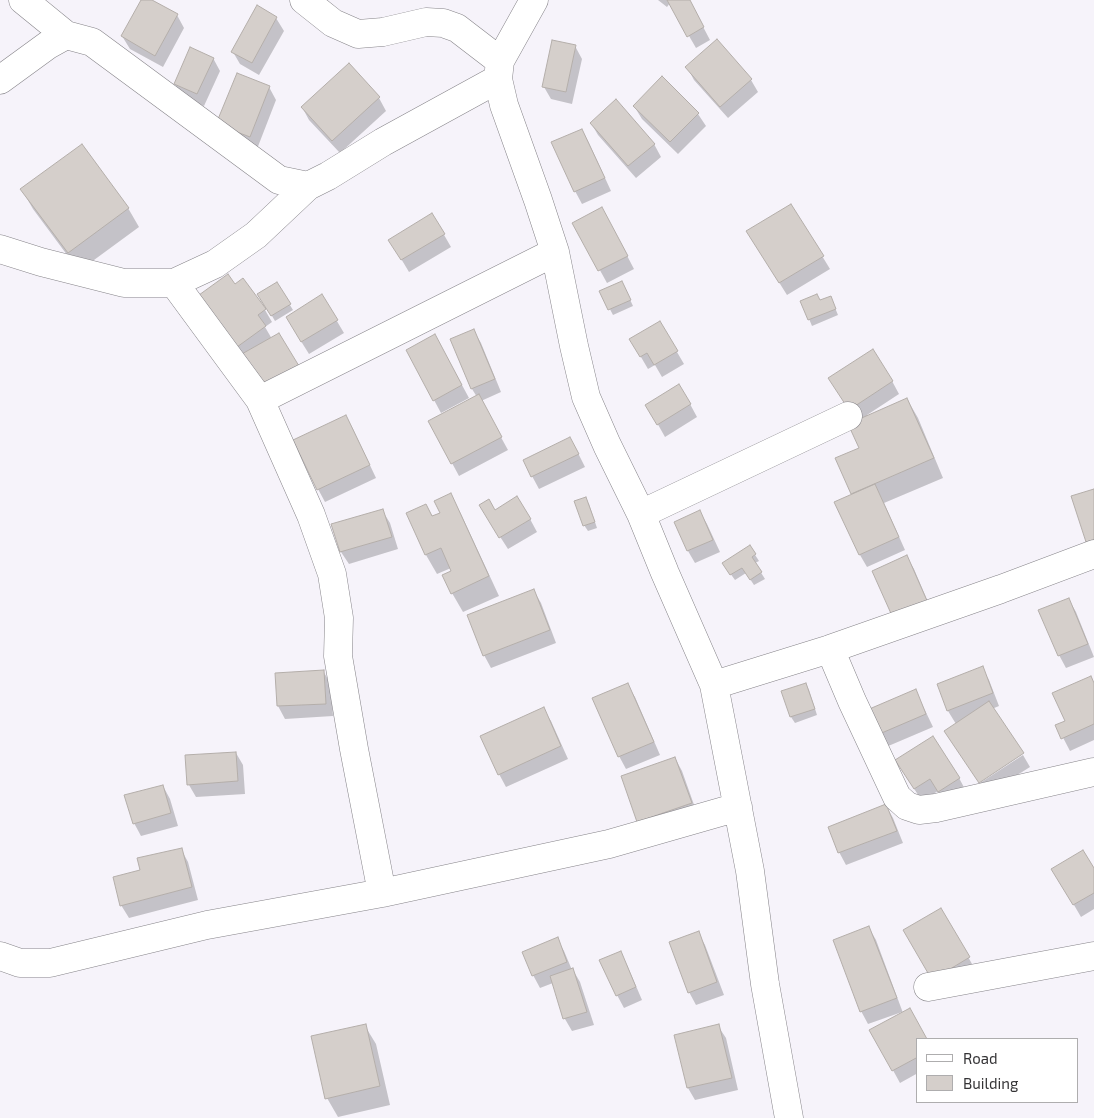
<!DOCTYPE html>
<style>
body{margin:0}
#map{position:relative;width:1094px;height:1118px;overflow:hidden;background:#f6f3fa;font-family:"Exo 2",sans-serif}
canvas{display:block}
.legend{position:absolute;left:916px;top:1038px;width:162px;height:65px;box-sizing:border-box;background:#fff;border:1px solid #aeadae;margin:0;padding:6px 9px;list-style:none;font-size:15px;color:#343335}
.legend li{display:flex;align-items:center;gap:10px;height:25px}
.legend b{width:25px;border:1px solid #aeadae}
</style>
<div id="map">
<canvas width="1094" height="1118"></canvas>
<ul class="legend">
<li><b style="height:6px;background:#fff"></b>Road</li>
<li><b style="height:14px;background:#d5cfcb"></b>Building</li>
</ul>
</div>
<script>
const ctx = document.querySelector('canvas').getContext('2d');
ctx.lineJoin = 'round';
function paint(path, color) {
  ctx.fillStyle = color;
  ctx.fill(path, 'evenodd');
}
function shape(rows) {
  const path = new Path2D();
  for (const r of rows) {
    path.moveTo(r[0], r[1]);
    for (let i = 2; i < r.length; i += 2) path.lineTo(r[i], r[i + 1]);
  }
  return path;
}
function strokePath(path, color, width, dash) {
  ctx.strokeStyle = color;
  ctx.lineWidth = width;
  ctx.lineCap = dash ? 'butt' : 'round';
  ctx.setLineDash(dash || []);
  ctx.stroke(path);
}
const shadow = shape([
 [143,0,149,0,177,15,184,28,163,67,130,49,122,36],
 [658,0,689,0,710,40,696,48,670,3,667,7],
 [276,18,284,31,259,75,240,64,233,52],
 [575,46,582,59,572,104,551,99,544,87],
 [213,58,220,71,204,106,182,97,175,84],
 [349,65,379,98,386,111,340,153,309,120,302,107],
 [687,67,751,80,758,92,728,118,694,80],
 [269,87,276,100,257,149,225,137],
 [634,106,698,114,706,126,678,154,642,119],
 [591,123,654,144,661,157,636,178,598,135],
 [582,130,589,143,611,191,582,204,575,191],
 [22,190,128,208,139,227,79,271,33,209],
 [791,205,830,269,787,295,755,244],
 [432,214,451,247,409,272,397,252],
 [609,221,634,269,607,283,574,223],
 [277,284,293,310,275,321,259,294],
 [234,286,265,310,272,322,265,327,272,339,268,401,208,308],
 [625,289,633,306,613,315,601,292],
 [322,296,344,333,309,354,294,330],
 [831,298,838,315,812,326,802,302,820,302],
 [660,323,684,364,662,377,655,365,648,369,631,340],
 [474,331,481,343,501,392,481,401,508,450,459,476,452,463,477,397,472,389,452,340],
 [442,348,469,398,441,413,434,400],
 [892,381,899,394,867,415,868,416,907,399,918,418,943,478,884,503,905,550,867,567,860,555,836,503,853,495,837,459,861,449,857,421,837,391],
 [690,404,697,417,665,437,647,405],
 [346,417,353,429,376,478,325,502,318,489],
 [577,451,585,467,539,489,532,476],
 [451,495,461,514,499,596,463,612,452,593,453,572,451,568,437,574,426,555,408,513,426,505,433,517,442,513],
 [585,498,589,504,597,528,588,531,584,525],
 [382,510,390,523,398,549,349,564,341,552,333,525],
 [495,511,530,519,537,532,508,549,488,518],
 [700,512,707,524,720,552,695,563,688,551,675,522],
 [750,547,759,561,755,563,765,579,754,585,746,573,735,580,727,569],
 [907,557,914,569,934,616,901,630],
 [534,591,541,603,556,643,491,668,484,655],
 [1069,600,1076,612,1094,657,1066,668,1059,655],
 [982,668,989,680,999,706,956,724,948,711,938,685],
 [323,671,331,684,333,716,285,719,278,706,276,674],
 [806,684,809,690,817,715,795,723,791,717,783,692],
 [1094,684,1094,740,1070,751,1057,726,1066,722],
 [627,685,635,697,660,755,626,769,619,756],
 [915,691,922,704,933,727,886,747,879,735],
 [543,709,551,721,568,759,506,787,499,774],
 [236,753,243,765,245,794,196,797,189,785],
 [1023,755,1030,767,987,794,980,783],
 [675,758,682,771,698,816,638,822],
 [904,773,959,778,966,791,946,804,938,791,922,801],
 [163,786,170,799,178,826,141,836,134,823],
 [886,806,893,818,903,843,846,865,839,852],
 [181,849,188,862,198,900,129,918,121,905],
 [1053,869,1094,871,1094,909,1081,917],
 [941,909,976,971,940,991],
 [869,928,876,940,903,1013,909,1009,926,1039,918,1039,918,1073,900,1083,871,1030,903,1013,902,1012,868,1024,861,1011],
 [698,933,705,945,724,995,696,1005,689,992],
 [557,939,564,951,572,970,573,970,580,982,594,1025,572,1031,565,1019,553,983,540,988,533,975],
 [620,953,627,965,642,1000,624,1008,617,995],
 [365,1026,376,1044,390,1105,338,1117,327,1098],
 [718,1026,726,1038,738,1090,695,1100,688,1088]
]);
const building = shape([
 [141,0,152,0,178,14,155,56,121,36,141,0],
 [667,0,690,0,704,27,687,37,667,0],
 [257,5,277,17,252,63,231,52,257,5],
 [717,39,752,79,720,107,685,67,717,39],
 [552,40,576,45,566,92,542,87,552,40],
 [190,47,214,58,197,94,174,84,190,47],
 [349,63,380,97,332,141,301,107,349,63],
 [237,73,270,86,250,137,216,124,237,73],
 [662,76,699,113,670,142,633,106,662,76],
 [616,99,655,144,628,166,590,123,616,99],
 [582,129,605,178,574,192,551,142,582,129],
 [82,144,129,208,68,253,20,189,82,144],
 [791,204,824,256,779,283,746,231,791,204],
 [602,207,628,256,598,271,572,223,602,207],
 [432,213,445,234,401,260,388,240,432,213],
 [228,274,235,284,243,278,266,309,258,315,266,326,237,347,199,295,228,274],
 [622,281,631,300,608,310,599,291,622,281],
 [277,282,291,304,271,316,257,294,277,282],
 [322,294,338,320,301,342,286,317,322,294],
 [817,294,820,300,831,296,836,309,808,320,800,301,817,294],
 [660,321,678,351,654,365,647,353,640,357,629,339,660,321],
 [474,329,495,379,471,389,450,339,474,329],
 [279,333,299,366,260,389,240,355,279,333],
 [435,334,462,385,433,401,406,350,435,334],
 [873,349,893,381,849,410,828,378,873,349],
 [679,384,691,404,657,425,645,405,679,384],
 [479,394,502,437,451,464,428,421,479,394],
 [907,398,934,458,851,494,835,458,859,448,848,424,907,398],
 [346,415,370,465,317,490,293,440,346,415],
 [570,437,579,454,531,477,523,460,570,437],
 [875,484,899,537,859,555,834,502,875,484],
 [1094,489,1094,540,1086,542,1071,496,1094,489],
 [451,493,489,576,451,594,442,575,451,571,441,548,425,555,406,513,426,504,432,516,440,513,434,501,451,493],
 [517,496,531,519,499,538,479,505,489,499,495,510,517,496],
 [586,497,595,522,583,526,574,501,586,497],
 [383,509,392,537,340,552,331,524,383,509],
 [700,510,713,540,687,551,674,522,700,510],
 [750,545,756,554,752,557,762,572,750,580,742,568,730,575,722,563,750,545],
 [907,555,928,603,893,618,872,571,907,555],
 [534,589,550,630,483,656,467,615,534,589],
 [1069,598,1088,644,1058,656,1038,610,1069,598],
 [983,666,993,693,947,711,937,684,983,666],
 [324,670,326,704,277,706,275,673,324,670],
 [1091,676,1094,683,1094,724,1061,739,1055,725,1065,721,1052,693,1091,676],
 [628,683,654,742,618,757,592,698,628,683],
 [806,683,815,709,790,717,781,691,806,683],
 [916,689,926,714,877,735,867,710,916,689],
 [989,701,1024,753,979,783,944,731,989,701],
 [544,707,561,746,498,775,480,736,544,707],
 [933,736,960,778,938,792,930,779,914,789,895,760,933,736],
 [236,752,238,781,187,785,185,755,236,752],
 [675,757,692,803,637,822,621,776,675,757],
 [163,785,171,813,133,824,124,795,163,785],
 [886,804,897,831,838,853,828,827,886,804],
 [182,848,192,887,120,906,113,877,140,870,137,858,182,848],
 [1083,850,1094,868,1094,893,1073,905,1051,869,1083,850],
 [941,908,970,957,932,980,903,930,941,908],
 [869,926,897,998,860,1012,833,940,869,926],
 [699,931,717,982,688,993,669,942,699,931],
 [558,937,567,962,532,976,522,952,558,937],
 [621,951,636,987,616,996,599,960,621,951],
 [573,968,587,1012,563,1019,550,976,573,968],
 [910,1008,927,1039,918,1039,918,1057,892,1071,869,1030,910,1008],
 [366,1024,380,1086,325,1099,311,1036,366,1024],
 [719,1024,732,1078,687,1088,674,1035,719,1024]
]);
const minor = shape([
 [23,0,66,35],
 [304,0,333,23,358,34,383,32,426,22,443,23,457,28,500,61],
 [534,0,500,61,498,79,504,105,538,200,555,252,574,346,586,397,607,445,641,514,665,573,714,685,750,871,765,984,789,1118],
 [0,80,48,45,66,35,92,42,279,180,308,186,328,176,383,142,498,79],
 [0,249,41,262,124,283,174,283,215,264,256,235,308,186],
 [174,283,260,400,311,515,332,574,339,618,338,656,354,749,382,893],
 [260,400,555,252],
 [641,514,848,416],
 [830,649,852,701,897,797,907,806,919,810,936,808,1094,772],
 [714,685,830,649,1001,589,1094,554],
 [0,956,20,963,50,963,207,925,382,893,609,844,738,807],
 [928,987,1094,956]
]);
paint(shadow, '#0003');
paint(building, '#d5cfcb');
strokePath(building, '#b4aeaa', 1);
strokePath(minor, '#868489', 29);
strokePath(minor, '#fff', 28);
</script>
